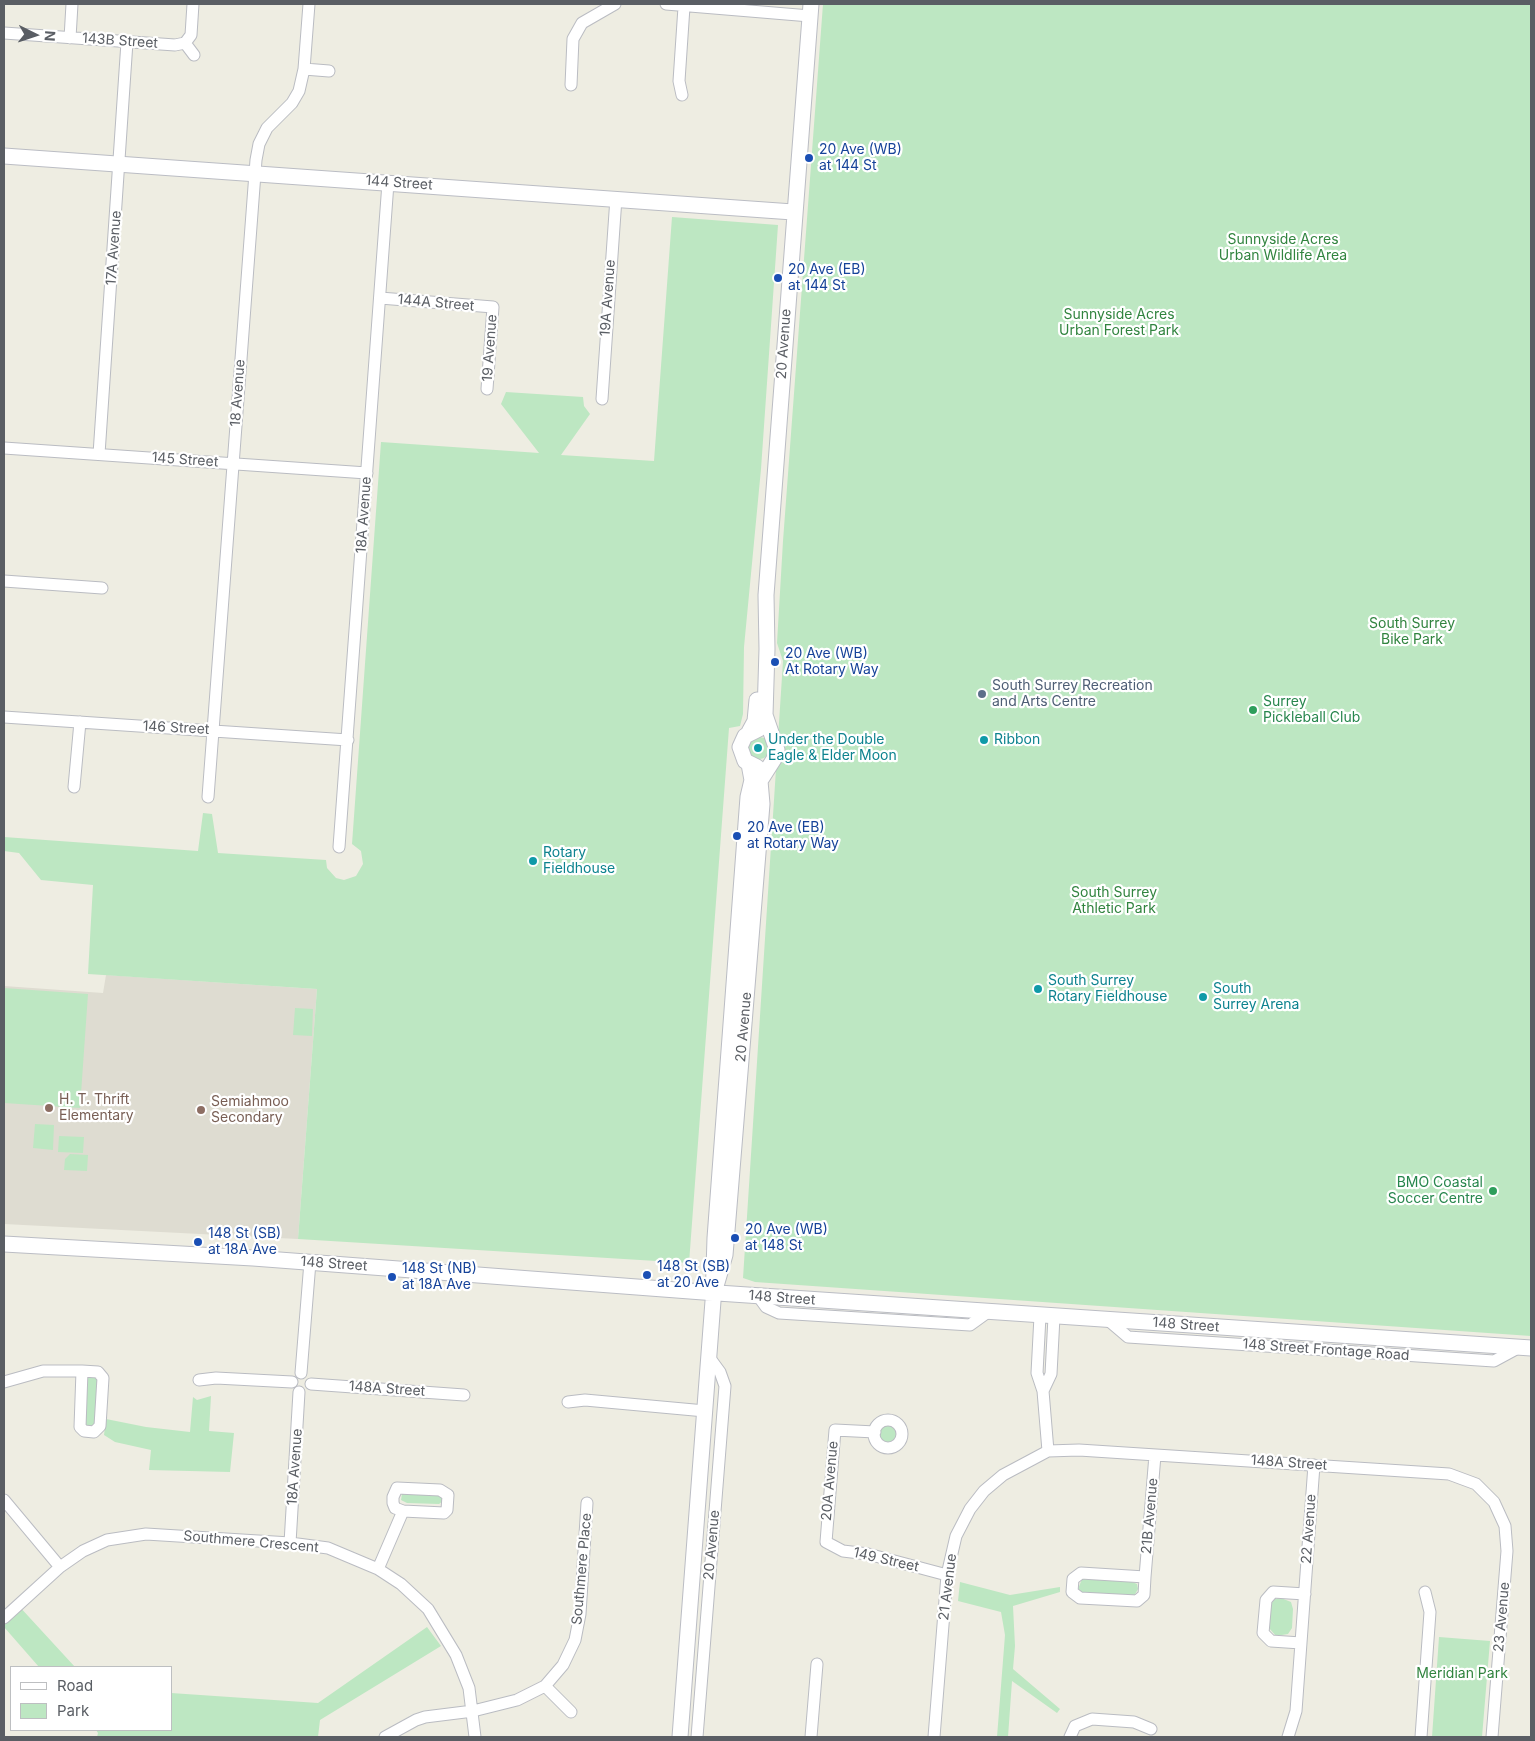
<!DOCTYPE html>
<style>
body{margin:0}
#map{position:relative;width:1535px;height:1741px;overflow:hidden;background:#eeede2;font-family:Inter,sans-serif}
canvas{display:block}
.frame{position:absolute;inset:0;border:5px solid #5a5e64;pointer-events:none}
.legend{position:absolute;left:10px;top:1666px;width:162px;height:65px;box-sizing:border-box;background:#fff;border:1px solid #bdbfc1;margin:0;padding:6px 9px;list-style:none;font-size:15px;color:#5a5e64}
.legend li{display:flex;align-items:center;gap:10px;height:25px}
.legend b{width:25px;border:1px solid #bdbfc1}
.north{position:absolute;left:10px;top:10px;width:50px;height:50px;-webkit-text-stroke:4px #fff;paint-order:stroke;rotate:94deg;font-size:14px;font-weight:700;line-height:20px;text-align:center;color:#5a5e64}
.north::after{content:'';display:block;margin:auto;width:18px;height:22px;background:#5a5e64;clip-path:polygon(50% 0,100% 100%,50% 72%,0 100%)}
</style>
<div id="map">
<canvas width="1535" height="1741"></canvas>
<div class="frame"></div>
<ul class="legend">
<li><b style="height:6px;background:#fff"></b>Road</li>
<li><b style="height:14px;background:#bde7c2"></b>Park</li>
</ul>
<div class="north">N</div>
</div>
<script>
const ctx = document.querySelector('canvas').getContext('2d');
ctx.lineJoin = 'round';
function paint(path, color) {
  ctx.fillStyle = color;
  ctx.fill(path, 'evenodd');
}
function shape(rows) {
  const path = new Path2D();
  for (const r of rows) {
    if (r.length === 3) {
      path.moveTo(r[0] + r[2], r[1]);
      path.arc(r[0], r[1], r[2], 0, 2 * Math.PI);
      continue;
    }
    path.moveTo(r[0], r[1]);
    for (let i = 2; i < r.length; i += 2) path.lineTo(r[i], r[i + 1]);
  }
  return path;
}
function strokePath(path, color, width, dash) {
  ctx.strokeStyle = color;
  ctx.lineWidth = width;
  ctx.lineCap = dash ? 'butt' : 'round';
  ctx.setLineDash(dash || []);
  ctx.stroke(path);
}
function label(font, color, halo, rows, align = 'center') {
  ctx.font = font + ' Inter,sans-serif';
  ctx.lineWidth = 4.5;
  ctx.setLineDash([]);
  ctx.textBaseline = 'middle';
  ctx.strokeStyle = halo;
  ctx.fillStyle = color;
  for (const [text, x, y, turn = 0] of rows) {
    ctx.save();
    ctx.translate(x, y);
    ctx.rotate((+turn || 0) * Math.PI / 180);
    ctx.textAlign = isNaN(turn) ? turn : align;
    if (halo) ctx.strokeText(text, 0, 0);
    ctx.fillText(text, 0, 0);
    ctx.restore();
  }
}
const education = shape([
 [106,975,317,989,298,1239,4,1224,4,986,103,993]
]);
const green = shape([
 [823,4,1531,4,1531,1336,755,1282,743,1278,783,661,777,643,783,541],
 [672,217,778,225,761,469,744,647,743,714,740,726,729,728,689,1263,298,1239,317,989,88,974,93,885,41,880,19,853,4,851,4,837,198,851,203,813,212,814,218,853,326,860,327,868,336,878,344,880,356,876,363,864,361,851,352,844,381,442,539,453,501,404,506,392,583,397,584,406,590,414,561,455,654,461],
 [759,748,11],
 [4,988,88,994,80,1108,4,1103],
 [295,1008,313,1009,312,1036,293,1035],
 [35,1124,54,1125,53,1150,33,1148],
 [59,1136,84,1137,83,1153,58,1152],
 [70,1154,88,1155,87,1171,64,1170,65,1159],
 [90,1376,94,1377,98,1381,94,1428,83,1428,86,1379],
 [211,1396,209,1431,234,1433,230,1472,149,1470,151,1450,115,1442,104,1435,106,1419,146,1427,190,1432,193,1397,197,1400],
 [889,1434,10],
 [402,1494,443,1495,443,1501,439,1504,407,1503,401,1500],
 [1082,1579,1132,1582,1137,1584,1138,1589,1134,1596,1083,1593,1078,1589],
 [960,1582,1010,1595,1060,1587,1060,1592,1013,1606,1015,1646,1013,1669,1060,1709,1057,1713,1012,1681,1008,1737,997,1737,1005,1635,1001,1612,958,1601],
 [1281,1598,1291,1602,1293,1609,1292,1628,1288,1634,1276,1636,1269,1628,1270,1605,1275,1599],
 [18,1605,75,1667,39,1667,4,1627,4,1618],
 [427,1627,441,1646,320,1720,318,1737,97,1737,98,1733,96,1730,171,1730,171,1693,318,1703],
 [1439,1637,1490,1641,1482,1737,1432,1737]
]);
const street = shape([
 [666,4,810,16],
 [4,33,175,45,185,43,191,35,193,4],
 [70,38,72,4],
 [185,43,194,55],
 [304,69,329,71],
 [571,85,573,39,582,23,615,4],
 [682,95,679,81,684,7],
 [380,298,493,307,487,389],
 [602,399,616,198],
 [4,448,367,473],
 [99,454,127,42],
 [4,581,102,588],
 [4,717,348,740],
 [74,787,80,722],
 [208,797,256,160,259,144,267,128,292,103,299,91,304,69,309,4],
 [339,847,388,183],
 [758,1296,766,1307,779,1313,970,1325,988,1312],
 [1040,1316,1037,1373,1043,1391,1048,1451],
 [1108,1320,1128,1337,1494,1361,1518,1348],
 [82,1371,98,1372,103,1378,100,1426,94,1432,84,1431,80,1427,82,1371],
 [301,1373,310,1262],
 [199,1380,216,1378,292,1382],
 [4,1382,43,1371,82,1371],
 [311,1384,464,1395],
 [1043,1391,1051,1374,1054,1317],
 [568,1402,585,1400,705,1411],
 [888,1434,14],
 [875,1432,835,1430,826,1542,843,1551,868,1554,947,1575],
 [4,1500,60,1567],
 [290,1543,299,1392],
 [378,1569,403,1511,444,1513,447,1510,448,1495,440,1490,397,1488,393,1497,393,1503,395,1508,403,1511],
 [1145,1577,1144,1595,1137,1601,1080,1598,1072,1592,1073,1579,1081,1573,1145,1577,1155,1455],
 [4,1618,60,1567,83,1551,107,1540,146,1534,290,1543,328,1548,378,1569,401,1584,428,1609,456,1655,469,1688,475,1737],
 [1301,1643,1271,1641,1263,1633,1266,1600,1273,1592,1305,1594],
 [545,1686,571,1712],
 [385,1737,416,1720,425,1717,473,1711,517,1700,545,1686,563,1665,575,1640,580,1614,587,1503],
 [697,1737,725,1386,720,1372,709,1357],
 [811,1737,817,1664],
 [934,1737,947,1575,956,1536,970,1509,984,1491,1003,1475,1048,1451,1079,1450,1449,1474,1476,1484,1494,1502,1505,1526,1507,1551,1492,1737],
 [1070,1737,1075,1726,1092,1719,1134,1722,1151,1729],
 [1288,1737,1296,1711,1314,1465],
 [1421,1737,1430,1612,1425,1592]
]);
const secondary = shape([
 [4,156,793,212],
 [749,732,755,721,757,700],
 [757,767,745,761,740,747,745,736,759,729],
 [4,1244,253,1258,703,1292,1531,1348],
 [714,1293,725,1255,762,804,760,781,774,759,777,750,765,715,767,649,766,595,811,4],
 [680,1737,713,1301,715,1238,748,797,752,780,749,764]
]);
const markers = [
 [809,158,5,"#1a4fb4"],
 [778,278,5,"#1a4fb4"],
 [775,662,5,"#1a4fb4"],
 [982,694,5,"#5c6f8a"],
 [1253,710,5,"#2e9e5b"],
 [984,740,5,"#0f9aa8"],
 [758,748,5,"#0f9aa8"],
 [737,836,5,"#1a4fb4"],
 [533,861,5,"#0f9aa8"],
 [1038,989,5,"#0f9aa8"],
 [1203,997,5,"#0f9aa8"],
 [49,1108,5,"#8d6e63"],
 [201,1110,5,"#8d6e63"],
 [1493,1191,5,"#2e9e5b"],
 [735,1238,5,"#1a4fb4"],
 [198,1242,5,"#1a4fb4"],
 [647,1275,5,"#1a4fb4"],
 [392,1277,5,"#1a4fb4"]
];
const streetNames = [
 ["143B Street",120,41,4],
 ["144 Street",399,183,4],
 ["17A Avenue",114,248,-86],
 ["19A Avenue",608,298,-86],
 ["144A Street",436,303,5],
 ["20 Avenue",784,344,-86],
 ["19 Avenue",490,348,-86],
 ["18 Avenue",238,393,-86],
 ["145 Street",185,460,4],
 ["18A Avenue",364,515,-86],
 ["146 Street",176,728,3],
 ["20 Avenue",744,1027,-85],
 ["148 Street",334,1264,4],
 ["148 Street",782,1298,4],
 ["148 Street",1186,1325,4],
 ["148 Street Frontage Road",1326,1350,4],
 ["148A Street",387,1389,4],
 ["148A Street",1289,1463,4],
 ["18A Avenue",295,1467,-86],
 ["20A Avenue",830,1481,-85],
 ["21B Avenue",1150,1516,-85],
 ["22 Avenue",1309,1529,-86],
 ["Southmere Crescent",251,1542,5],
 ["20 Avenue",712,1545,-85],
 ["149 Street",886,1560,13],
 ["Southmere Place",582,1569,-85],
 ["21 Avenue",948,1587,-83],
 ["23 Avenue",1502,1617,-85]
];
const transitNames = [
 ["20 Ave (WB)",819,150],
 ["at 144 St",819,166],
 ["20 Ave (EB)",788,270],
 ["at 144 St",788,286],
 ["20 Ave (WB)",785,654],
 ["At Rotary Way",785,670],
 ["20 Ave (EB)",747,828],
 ["at Rotary Way",747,844],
 ["20 Ave (WB)",745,1230],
 ["at 148 St",745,1246],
 ["148 St (SB)",208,1234],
 ["at 18A Ave",208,1250],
 ["148 St (SB)",657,1267],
 ["at 20 Ave",657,1283],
 ["148 St (NB)",402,1269],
 ["at 18A Ave",402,1285]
];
const parkNames = [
 ["Sunnyside Acres",1283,240],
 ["Urban Wildlife Area",1283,256],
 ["Sunnyside Acres",1119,315],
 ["Urban Forest Park",1119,331],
 ["South Surrey",1412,624],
 ["Bike Park",1412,640],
 ["South Surrey",1114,893],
 ["Athletic Park",1114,909],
 ["Meridian Park",1462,1674]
];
const serviceNames = [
 ["South Surrey Recreation",992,686],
 ["and Arts Centre",992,702]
];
const leisureNames = [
 ["Surrey",1263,702],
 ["Pickleball Club",1263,718],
 ["BMO Coastal",1483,1183,"right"],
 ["Soccer Centre",1483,1199,"right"]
];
const cultureNames = [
 ["Under the Double",768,740],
 ["Eagle & Elder Moon",768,756],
 ["Ribbon",994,740],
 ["Rotary",543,853],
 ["Fieldhouse",543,869],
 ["South Surrey",1048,981],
 ["Rotary Fieldhouse",1048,997],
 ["South",1213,989],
 ["Surrey Arena",1213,1005]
];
const educationNames = [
 ["H. T. Thrift",59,1100],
 ["Elementary",59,1116],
 ["Semiahmoo",211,1102],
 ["Secondary",211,1118]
];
paint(education, '#dedcd1');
paint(green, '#bde7c2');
strokePath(street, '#babcc2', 13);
strokePath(secondary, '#bbbdc4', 17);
strokePath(street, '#fff', 11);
strokePath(secondary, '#fff', 15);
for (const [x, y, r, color] of markers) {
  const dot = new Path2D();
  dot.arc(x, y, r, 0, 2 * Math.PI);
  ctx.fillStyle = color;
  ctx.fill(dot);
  strokePath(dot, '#fff', 2);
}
label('14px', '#5a5e64', '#fff', streetNames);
label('14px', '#164399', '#fff', transitNames, 'left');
label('14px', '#31843f', '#fff', parkNames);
label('14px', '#4e5e75', '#fff', serviceNames, 'left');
label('14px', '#27864d', '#fff', leisureNames, 'left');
label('14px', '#0d838f', '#fff', cultureNames, 'left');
label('14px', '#785e54', '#fff', educationNames, 'left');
</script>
